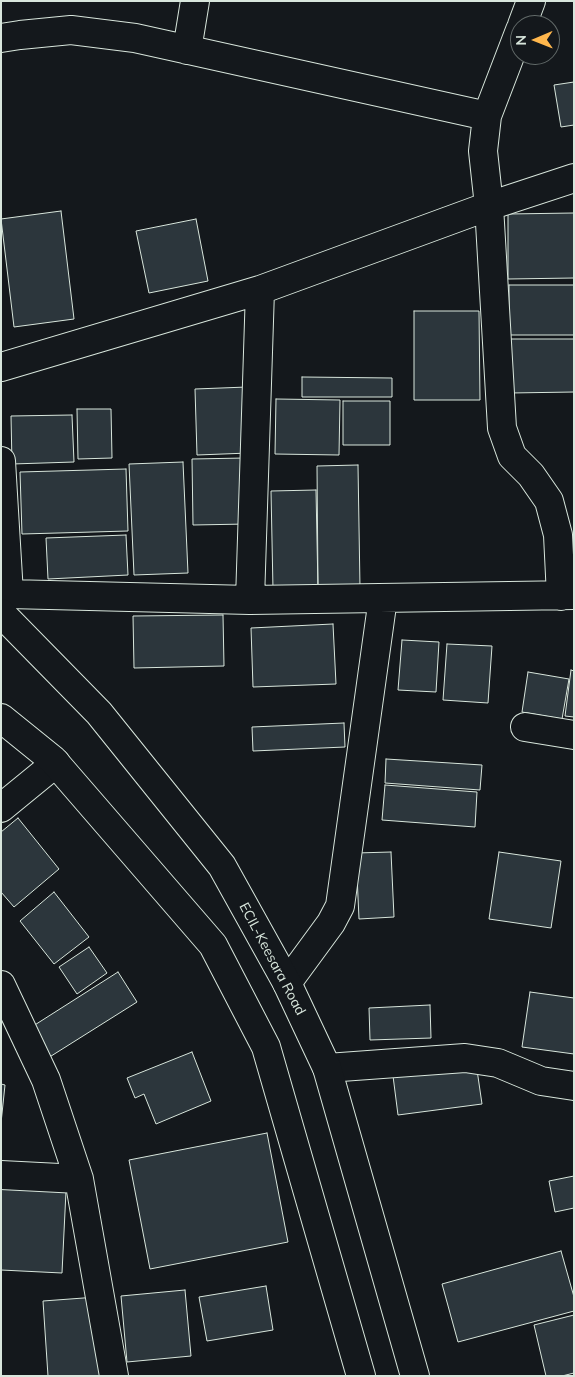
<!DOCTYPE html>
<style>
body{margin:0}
#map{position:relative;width:575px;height:1377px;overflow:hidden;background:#14181c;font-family:Mulish,sans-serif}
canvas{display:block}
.frame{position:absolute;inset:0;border:2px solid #d8e6dc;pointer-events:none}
.north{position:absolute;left:510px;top:15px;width:50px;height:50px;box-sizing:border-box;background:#14181c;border:1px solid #626a69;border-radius:50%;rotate:269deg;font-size:14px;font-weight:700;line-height:20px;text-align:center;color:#d8e6dc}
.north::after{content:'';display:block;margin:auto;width:18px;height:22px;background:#ffb74d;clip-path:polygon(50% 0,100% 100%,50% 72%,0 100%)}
</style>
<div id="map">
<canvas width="575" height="1377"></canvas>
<div class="frame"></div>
<div class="north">N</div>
</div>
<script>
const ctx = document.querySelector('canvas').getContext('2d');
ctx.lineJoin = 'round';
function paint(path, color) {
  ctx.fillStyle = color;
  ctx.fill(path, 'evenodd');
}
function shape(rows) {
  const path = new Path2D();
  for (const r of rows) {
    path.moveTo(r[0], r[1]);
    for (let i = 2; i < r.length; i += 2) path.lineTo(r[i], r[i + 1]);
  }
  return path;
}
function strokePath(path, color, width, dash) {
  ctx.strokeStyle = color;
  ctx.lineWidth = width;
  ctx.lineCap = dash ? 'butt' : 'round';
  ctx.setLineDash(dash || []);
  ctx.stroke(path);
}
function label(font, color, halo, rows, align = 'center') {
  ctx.font = font + ' Mulish,sans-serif';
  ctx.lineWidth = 4;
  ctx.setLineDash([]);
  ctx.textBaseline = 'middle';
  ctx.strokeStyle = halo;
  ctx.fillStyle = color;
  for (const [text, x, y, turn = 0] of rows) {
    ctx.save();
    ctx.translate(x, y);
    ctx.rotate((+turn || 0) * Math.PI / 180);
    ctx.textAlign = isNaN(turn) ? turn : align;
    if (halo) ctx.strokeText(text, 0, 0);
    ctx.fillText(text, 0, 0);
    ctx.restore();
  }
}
const building = shape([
 [574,82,574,125,561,127,554,85,574,82],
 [61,211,74,319,14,327,1,219,61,211],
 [574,213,574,278,508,279,508,214,574,213],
 [196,219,208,281,149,293,136,231,196,219],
 [509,285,574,285,574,335,509,335,509,285],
 [414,311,479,311,480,400,414,400,414,311],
 [510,339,574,339,574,392,510,393,510,339],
 [302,377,392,378,392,397,302,397,302,377],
 [247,387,249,453,197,455,195,389,247,387],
 [276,399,340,400,339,455,275,454,276,399],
 [343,401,390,401,390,445,343,445,343,401],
 [77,409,111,409,112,458,78,459,77,409],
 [72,415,74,462,12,464,11,416,72,415],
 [245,458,247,524,193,525,192,459,245,458],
 [183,462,188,573,134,575,129,464,183,462],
 [358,465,360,588,318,588,317,466,358,465],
 [126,469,128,531,22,534,20,472,126,469],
 [316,490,318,589,273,590,271,491,316,490],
 [126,535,128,575,48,579,46,538,126,535],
 [223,615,224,666,134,668,133,616,223,615],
 [333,624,336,684,253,687,251,628,333,624],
 [402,640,439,642,436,692,398,690,402,640],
 [447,644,492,646,488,703,443,700,447,644],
 [571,670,574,671,574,717,565,716,571,670],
 [528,672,569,679,562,719,522,712,528,672],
 [344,723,345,747,253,751,252,727,344,723],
 [386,759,482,765,480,790,385,783,386,759],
 [385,785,477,792,475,827,382,820,385,785],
 [18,818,59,869,14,907,1,892,1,832,18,818],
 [391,852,394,917,359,919,356,853,391,852],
 [499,852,561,861,551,928,489,919,499,852],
 [54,892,89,937,54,964,20,921,54,892],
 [89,947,107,973,77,994,59,967,89,947],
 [118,972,137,1002,48,1058,30,1028,118,972],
 [530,992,574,998,574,1054,522,1047,530,992],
 [430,1005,431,1038,370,1040,369,1008,430,1005],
 [192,1052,211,1101,156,1124,144,1094,135,1098,127,1078,192,1052],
 [476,1063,482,1104,398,1115,393,1076,476,1063],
 [1,1084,5,1085,1,1123,1,1084],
 [267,1133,288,1242,150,1269,129,1160,267,1133],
 [574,1176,574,1208,555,1212,549,1181,574,1176],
 [1,1187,66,1191,62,1273,1,1270,1,1187],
 [561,1251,574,1297,574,1311,458,1342,442,1284,561,1251],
 [266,1286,273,1330,207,1341,199,1297,266,1286],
 [185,1290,191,1356,127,1362,121,1296,185,1290],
 [97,1297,103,1376,48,1376,43,1301,97,1297],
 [574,1315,574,1373,562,1376,546,1376,534,1325,574,1315]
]);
const minor = shape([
 [522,25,531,1],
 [520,30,487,116,483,151,489,206,502,428,512,456,531,475,549,501,558,535,561,596],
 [1,38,20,35,71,30,135,38,487,116],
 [187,50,195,1],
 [1,367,260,290,489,206,574,178],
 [1,461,9,594],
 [250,600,260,290],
 [1,605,9,594,250,600,574,595],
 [525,727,574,735],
 [1,808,56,763],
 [287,983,331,923,340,906,383,598],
 [1,985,46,1080,79,1179,114,1376],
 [327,1068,465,1058,498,1063,541,1081,574,1086],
 [1,1175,79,1179]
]);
const primary = shape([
 [1,613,99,713,222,866,287,983,327,1068,415,1376],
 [1,718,53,760,213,945,266,1047,361,1376]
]);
const streetNames = [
 ["ECIL-Keesara Road",272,959,62]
];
paint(building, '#2c363c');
strokePath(building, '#d8e6dc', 1);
strokePath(minor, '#d8e6dc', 30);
strokePath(primary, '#d8e6dc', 30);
strokePath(minor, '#14181c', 28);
strokePath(primary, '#14181c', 28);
label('14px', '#d8e6dc', '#14181c', streetNames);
</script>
